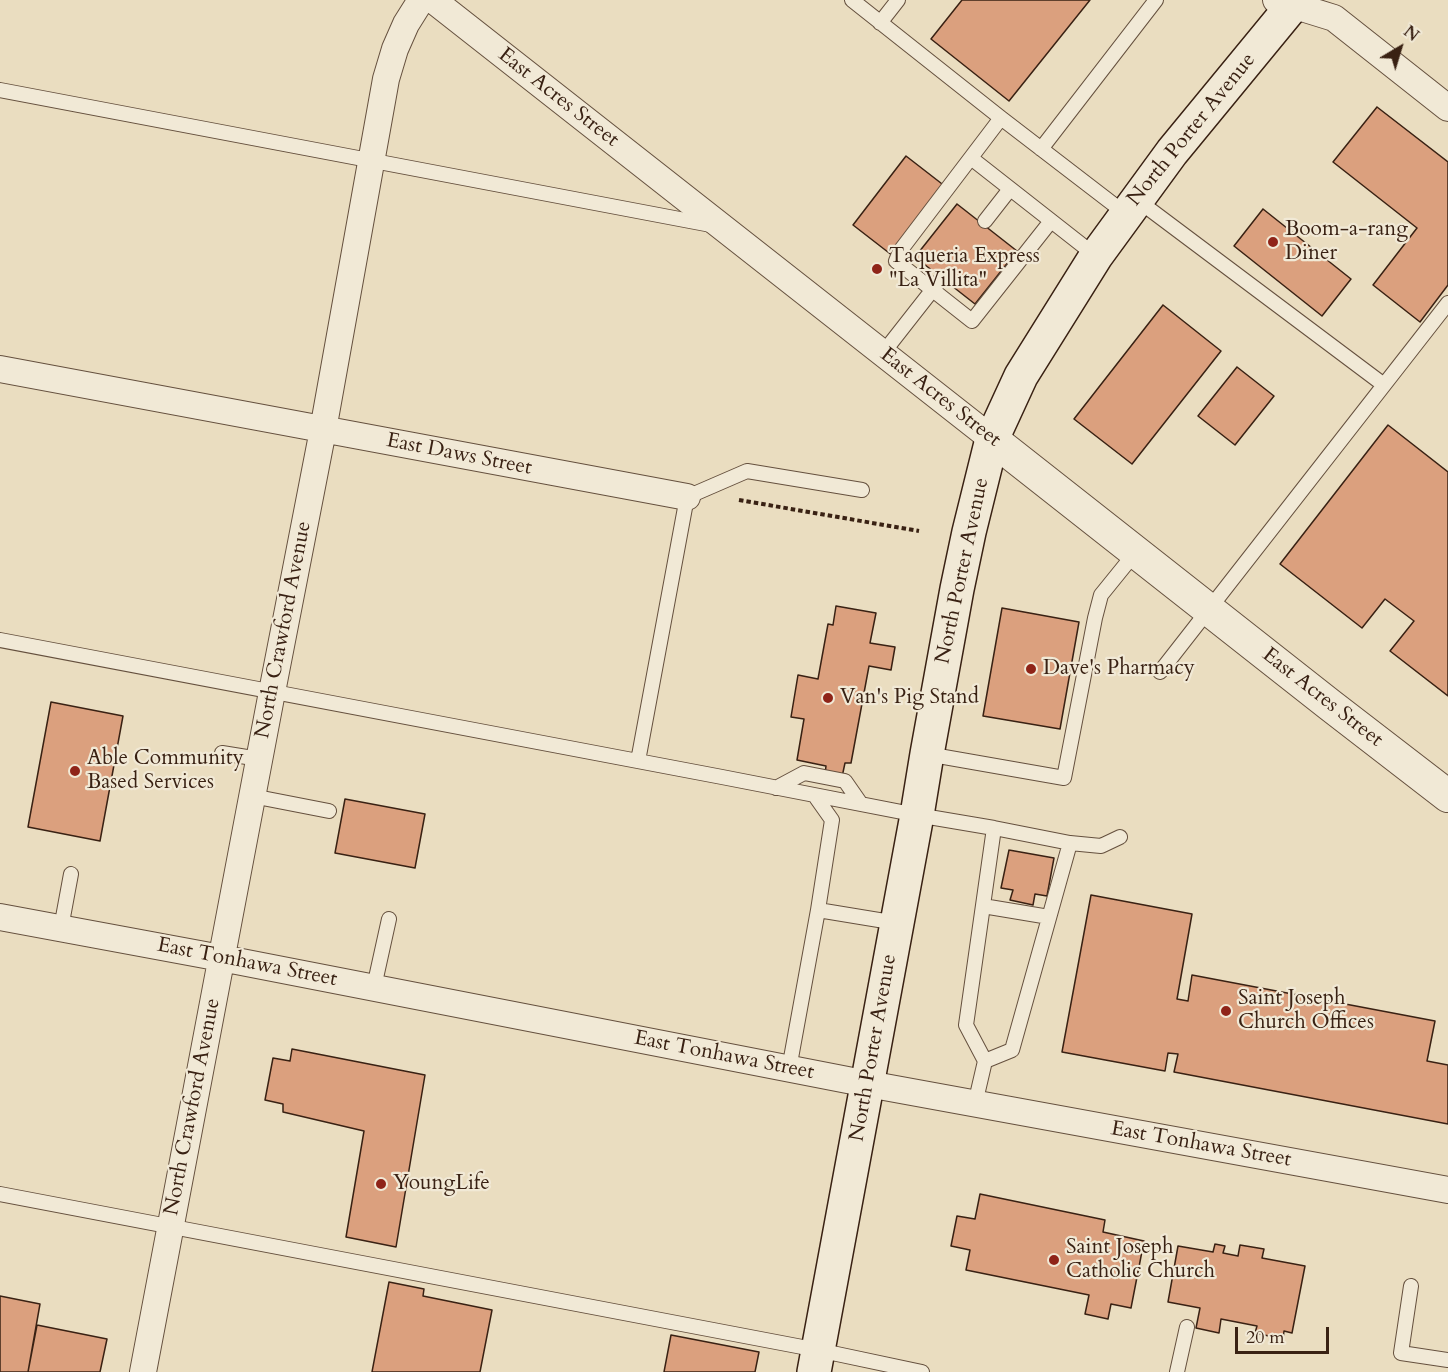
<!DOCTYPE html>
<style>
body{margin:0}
#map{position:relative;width:1448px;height:1372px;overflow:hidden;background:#eaddc0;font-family:Cardo,serif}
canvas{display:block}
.north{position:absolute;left:1370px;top:18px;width:60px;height:60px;-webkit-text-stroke:4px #f1e9d6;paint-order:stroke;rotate:38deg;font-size:16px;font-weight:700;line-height:24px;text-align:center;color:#392113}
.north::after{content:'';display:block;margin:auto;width:21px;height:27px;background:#392113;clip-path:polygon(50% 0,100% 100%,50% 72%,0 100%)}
.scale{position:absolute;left:1235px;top:1327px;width:94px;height:27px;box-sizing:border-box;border:3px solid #392113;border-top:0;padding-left:8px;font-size:18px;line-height:21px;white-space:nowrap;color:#392113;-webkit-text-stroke:4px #f1e9d6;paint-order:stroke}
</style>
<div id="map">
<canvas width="1448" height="1372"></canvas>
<div class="north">N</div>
<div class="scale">20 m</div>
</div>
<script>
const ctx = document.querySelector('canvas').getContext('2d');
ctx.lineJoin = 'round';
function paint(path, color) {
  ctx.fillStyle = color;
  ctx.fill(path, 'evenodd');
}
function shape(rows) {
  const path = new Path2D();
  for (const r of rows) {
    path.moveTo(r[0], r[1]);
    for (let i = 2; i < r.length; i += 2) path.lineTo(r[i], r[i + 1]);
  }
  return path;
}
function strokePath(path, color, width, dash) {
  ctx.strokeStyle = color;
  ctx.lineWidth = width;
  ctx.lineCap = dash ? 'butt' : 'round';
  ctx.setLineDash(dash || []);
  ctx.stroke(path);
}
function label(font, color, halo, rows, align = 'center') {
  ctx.font = font + ' Cardo,serif';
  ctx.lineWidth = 4.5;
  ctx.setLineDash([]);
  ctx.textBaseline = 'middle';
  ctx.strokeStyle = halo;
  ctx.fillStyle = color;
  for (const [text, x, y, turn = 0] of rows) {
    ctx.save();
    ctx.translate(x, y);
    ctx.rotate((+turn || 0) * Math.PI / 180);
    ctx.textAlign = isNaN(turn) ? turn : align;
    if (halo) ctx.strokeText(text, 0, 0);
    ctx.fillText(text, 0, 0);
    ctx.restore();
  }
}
const building = shape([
 [962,0,1090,0,1009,101,931,39,962,0],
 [1377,107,1448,162,1448,285,1420,322,1373,285,1417,228,1333,162,1377,107],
 [906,156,946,187,893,256,853,225,906,156],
 [957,204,1017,251,975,304,915,257,957,204],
 [1263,209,1351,279,1322,316,1234,246,1263,209],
 [1163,305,1221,351,1132,464,1074,419,1163,305],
 [1237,367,1274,396,1235,445,1198,416,1237,367],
 [1388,425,1448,472,1448,696,1390,651,1414,621,1385,599,1362,628,1280,564,1388,425],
 [836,606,876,613,870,643,895,647,891,670,869,666,851,763,845,763,842,777,825,774,826,766,797,760,804,719,791,717,798,675,818,679,828,624,833,625,836,606],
 [1002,608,1079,622,1060,729,983,716,1002,608],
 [51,702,123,716,100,841,28,827,51,702],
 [345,799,425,814,415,868,335,853,345,799],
 [1009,850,1054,858,1047,896,1035,894,1033,905,1010,900,1013,890,1001,888,1009,850],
 [1091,895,1192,914,1177,999,1188,1001,1192,975,1435,1021,1427,1061,1448,1065,1448,1124,1174,1072,1178,1054,1168,1053,1165,1071,1062,1052,1091,895],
 [292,1049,425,1075,396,1247,346,1237,364,1131,283,1112,283,1104,265,1100,273,1058,290,1061,292,1049],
 [980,1194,1105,1220,1103,1232,1144,1241,1131,1308,1111,1304,1108,1319,1085,1314,1089,1295,966,1270,970,1250,951,1246,957,1216,975,1219,980,1194],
 [1215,1244,1225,1246,1223,1253,1238,1256,1240,1245,1264,1249,1262,1258,1305,1266,1292,1333,1284,1331,1283,1339,1255,1333,1257,1326,1221,1319,1219,1333,1196,1328,1200,1308,1168,1302,1178,1246,1213,1252,1215,1244],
 [389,1282,424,1289,423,1296,492,1310,480,1372,372,1372,389,1282],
 [0,1296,40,1304,28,1372,0,1372,0,1296],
 [37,1325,107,1339,100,1372,28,1372,37,1325],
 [671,1335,759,1352,755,1372,664,1372,671,1335]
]);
const path = shape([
 [739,500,919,531]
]);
const service = shape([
 [852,0,1001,118,1126,214],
 [880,23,898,0],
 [0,90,711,225],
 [1001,118,900,251,896,261,972,321,1051,221],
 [1041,149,1156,0],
 [971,158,1096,256],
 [1136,199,1384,385],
 [985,221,1010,189],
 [883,353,941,279],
 [0,640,722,777,917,815,994,828,1070,843,1101,846,1120,837],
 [1160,672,1448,303],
 [222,753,259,759],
 [927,754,1064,778,1095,618,1101,595,1135,553],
 [638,761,687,497,747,471,862,490],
 [776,788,804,773,845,781,861,804],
 [252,796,329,811],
 [815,796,832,820,818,910],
 [983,906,1049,917],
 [61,928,71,874],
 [374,987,389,919],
 [985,1061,1012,1050,1070,843],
 [789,1069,818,910,897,923],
 [975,1104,985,1061,966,1025,994,828],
 [0,1194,818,1350,922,1372],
 [1411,1286,1401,1353,1448,1360],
 [1177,1372,1187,1327]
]);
const minor = shape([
 [433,0,992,439],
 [1276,0,1334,18,1448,108],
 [0,369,687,497],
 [0,917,221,958,868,1084,1448,1190],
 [143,1372,272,692,323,430,386,79,395,49,406,24,421,0]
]);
const tertiary = shape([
 [992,439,1330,705,1448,796]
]);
const secondary = shape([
 [814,1372,917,815,927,754,957,589,969,532,992,439,1021,376,1096,256,1172,152,1297,0]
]);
const markers = [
 [1273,242,6,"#8f2418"],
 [877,269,6,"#8f2418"],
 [1031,669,6,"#8f2418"],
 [828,698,6,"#8f2418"],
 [75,771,6,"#8f2418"],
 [1226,1011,6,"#8f2418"],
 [381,1184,6,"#8f2418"],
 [1054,1260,6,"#8f2418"]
];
const streetNames = [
 ["East Acres Street",558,98,38],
 ["North Porter Avenue",1192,130,-51],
 ["East Acres Street",940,398,38],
 ["East Daws Street",459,455,11],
 ["North Porter Avenue",963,571,-78],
 ["North Crawford Avenue",284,630,-79],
 ["East Acres Street",1322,698,38],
 ["East Tonhawa Street",247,963,11],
 ["North Porter Avenue",874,1048,-80],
 ["East Tonhawa Street",724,1056,11],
 ["North Crawford Avenue",193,1107,-79],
 ["East Tonhawa Street",1201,1145,10]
];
const poiNames = [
 ["Boom-a-rang",1285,230],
 ["Diner",1285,254],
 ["Taqueria Express",889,257],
 ["\"La Villita\"",889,281],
 ["Dave's Pharmacy",1043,669],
 ["Van's Pig Stand",840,698],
 ["Able Community",87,759],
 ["Based Services",87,783],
 ["Saint Joseph",1238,999],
 ["Church Offices",1238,1023],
 ["YoungLife",393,1184],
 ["Saint Joseph",1066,1248],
 ["Catholic Church",1066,1272]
];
paint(building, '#dba07e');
strokePath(building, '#392113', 1.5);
strokePath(service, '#65503e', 16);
strokePath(minor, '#65503e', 28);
strokePath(tertiary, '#65503e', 34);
strokePath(secondary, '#392113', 36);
strokePath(path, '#392113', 4, [4.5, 3]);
strokePath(service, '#f1e9d6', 14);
strokePath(minor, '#f1e9d6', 26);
strokePath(tertiary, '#f1e9d6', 32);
strokePath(secondary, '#f1e9d6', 33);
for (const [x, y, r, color] of markers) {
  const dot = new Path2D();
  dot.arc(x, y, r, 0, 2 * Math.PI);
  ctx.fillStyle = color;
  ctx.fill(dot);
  strokePath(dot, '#f1e9d6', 2);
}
label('21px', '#392113', '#f1e9d6', streetNames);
label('21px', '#392113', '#f1e9d6', poiNames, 'left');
</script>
